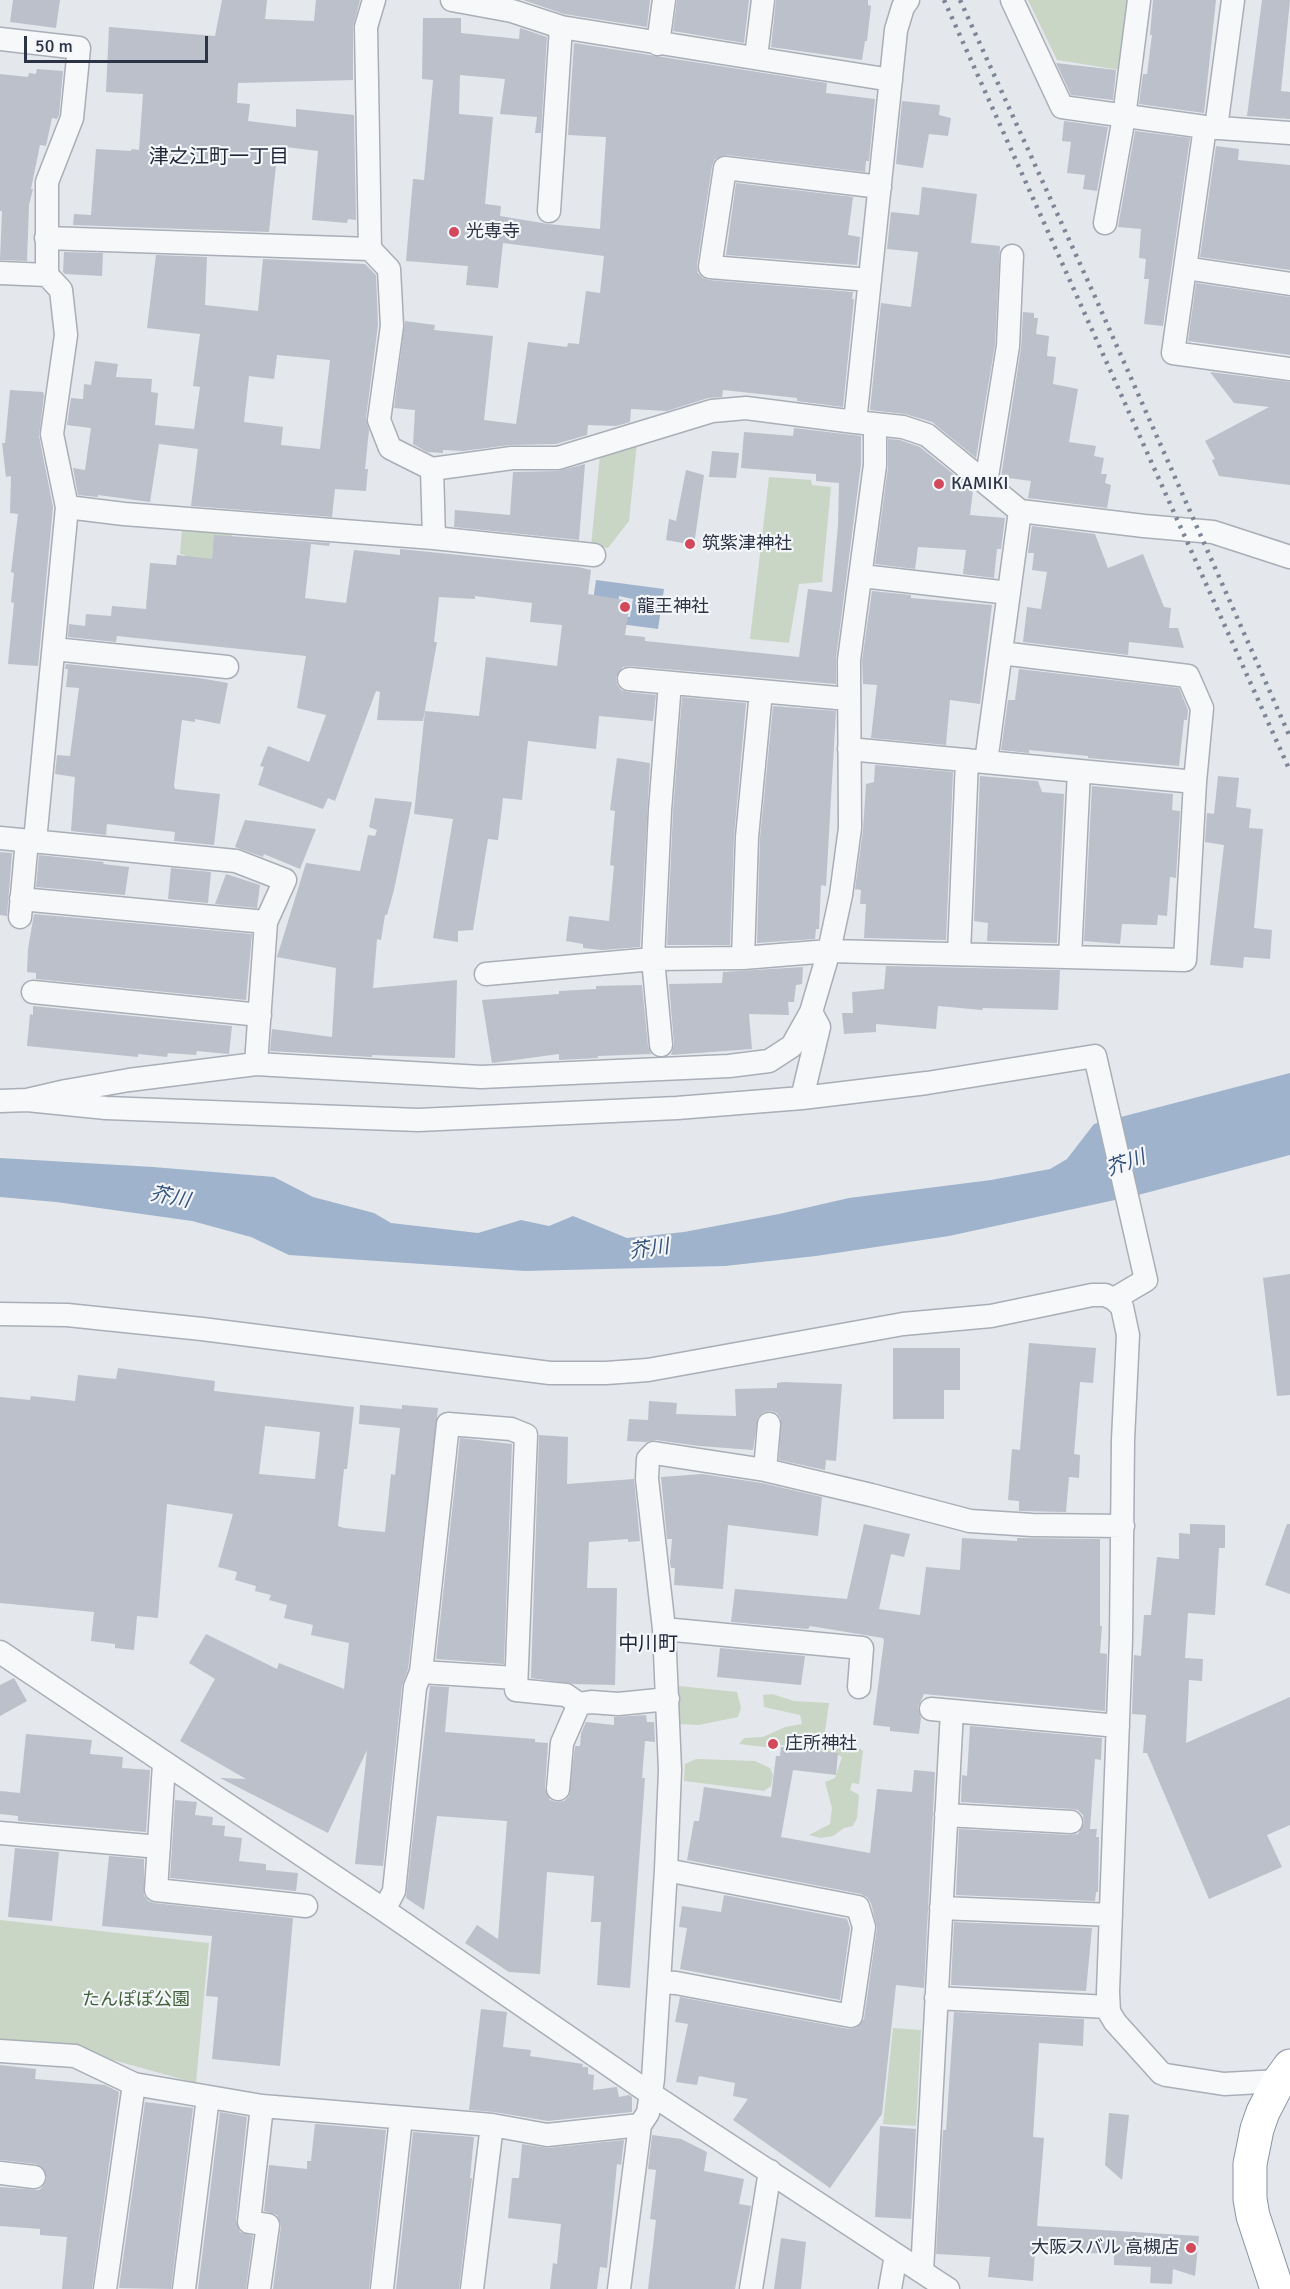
<!DOCTYPE html>
<meta charset="utf-8">
<style>
body{margin:0}
#map{position:relative;width:1290px;height:2289px;overflow:hidden;background:#e4e7ec;font-family:Signika,sans-serif}
canvas{display:block}
.scale{position:absolute;left:24px;top:36px;width:184px;height:27px;box-sizing:border-box;border:3px solid #2b3445;border-top:0;padding-left:8px;font-size:18px;line-height:21px;white-space:nowrap;color:#2b3445;-webkit-text-stroke:4px #f4f6f9;paint-order:stroke}
</style>
<div id="map">
<canvas width="1290" height="2289"></canvas>
<div class="scale">50 m</div>
</div>
<script>
const ctx = document.querySelector('canvas').getContext('2d');
ctx.lineJoin = 'round';
function paint(path, color) {
  ctx.fillStyle = color;
  ctx.fill(path, 'evenodd');
}
function shape(rows) {
  const path = new Path2D();
  for (const r of rows) {
    path.moveTo(r[0], r[1]);
    for (let i = 2; i < r.length; i += 2) path.lineTo(r[i], r[i + 1]);
  }
  return path;
}
function strokePath(path, color, width, dash) {
  ctx.strokeStyle = color;
  ctx.lineWidth = width;
  ctx.lineCap = dash ? 'butt' : 'round';
  ctx.setLineDash(dash || []);
  ctx.stroke(path);
}
function label(font, color, halo, rows, align = 'center') {
  ctx.font = font + ' Signika,"Noto Sans JP",sans-serif';
  ctx.lineWidth = 4.5;
  ctx.setLineDash([]);
  ctx.textBaseline = 'middle';
  ctx.strokeStyle = halo;
  ctx.fillStyle = color;
  for (const [text, x, y, turn = 0] of rows) {
    ctx.save();
    ctx.translate(x, y);
    ctx.rotate((+turn || 0) * Math.PI / 180);
    ctx.textAlign = isNaN(turn) ? turn : align;
    if (halo) ctx.strokeText(text, 0, 0);
    ctx.fillText(text, 0, 0);
    ctx.restore();
  }
}
const green = shape([
 [1028,0,1135,0,1126,71,1057,60],
 [637,443,629,521,608,548,591,546,600,455],
 [769,477,811,480,812,485,831,487,822,582,799,584,789,643,750,639],
 [182,528,232,531,230,551,213,550,210,579,177,610,146,606,148,587,181,591,185,555,180,554],
 [679,1686,737,1692,741,1708,738,1717,699,1725,678,1724,676,1704],
 [772,1694,794,1701,829,1703,825,1731,830,1742,837,1747,847,1749,859,1748,863,1751,859,1784,852,1783,850,1790,859,1795,857,1818,853,1826,844,1828,833,1836,821,1838,809,1835,830,1824,832,1808,825,1782,835,1778,842,1757,835,1754,812,1753,803,1747,779,1745,773,1748,739,1744,744,1738,763,1737,785,1727,802,1724,800,1715,764,1707,763,1695],
 [696,1759,755,1761,770,1768,773,1775,771,1786,764,1791,684,1781,685,1764],
 [0,1920,209,1943,196,2083,73,2049,0,2044],
 [893,2028,921,2030,916,2126,883,2124]
]);
const water = shape([
 [596,580,664,589,658,629,590,620],
 [619,596,633,599,630,617,616,615],
 [1290,1073,1290,1155,1138,1195,949,1236,816,1256,725,1266,525,1271,289,1255,251,1237,192,1221,56,1202,0,1197,0,1158,153,1167,274,1177,313,1197,374,1213,391,1223,478,1233,521,1220,549,1226,573,1216,627,1238,684,1232,779,1214,849,1198,991,1180,1050,1169,1067,1159,1094,1124]
]);
const building = shape([
 [13,0,60,0,56,28,10,22],
 [222,0,267,0,265,19,314,21,316,0,360,0,353,27,353,80,238,83,237,103,250,104,248,121,296,127,296,109,354,115,356,220,348,219,347,223,312,220,318,151,278,146,269,232,73,225,74,214,91,215,96,149,131,151,132,149,139,150,143,94,106,92,109,27,215,36],
 [523,0,650,0,647,27,564,14],
 [677,0,749,0,744,43,673,31],
 [776,0,868,0,868,5,871,6,867,41,865,41,862,60,771,47],
 [1153,0,1216,0,1204,113,1139,104,1143,74,1147,74,1152,35,1150,35],
 [1262,0,1290,0,1281,91,1290,92,1290,119,1247,116],
 [423,18,461,18,461,33,519,39,520,28,547,37,541,133,535,133,537,117,500,114,505,79,460,75,459,114,493,117,485,204,501,206,500,216,548,224,600,229,606,137,568,135,574,43,827,83,826,93,875,99,869,161,866,161,865,172,727,155,715,159,712,166,697,265,698,273,703,278,709,280,853,292,852,299,854,299,843,407,797,401,797,398,723,390,722,397,708,398,667,411,631,409,630,422,616,426,588,425,587,435,556,444,510,445,463,451,443,450,443,453,427,452,413,444,415,410,394,408,405,321,435,325,434,330,493,336,484,420,516,424,528,342,567,347,568,343,579,344,586,291,600,293,604,256,503,243,498,288,466,285,468,266,406,261,413,179,424,180,433,80,422,79],
 [1056,63,1116,70,1113,100,1071,95],
 [37,69,63,71,59,115,57,119,52,118,46,146,40,145,31,189,33,189,29,205,27,261,0,260,2,211,0,211,0,74,28,77,29,73,36,74],
 [902,101,940,105,939,115,951,118,948,136,929,134,923,168,896,164],
 [1064,121,1108,127,1097,191,1083,189,1085,175,1067,173,1071,142,1062,141],
 [1135,131,1190,138,1163,326,1144,324,1149,279,1144,279,1146,259,1139,258,1141,229,1118,227],
 [1216,146,1239,149,1238,160,1290,165,1290,270,1200,257],
 [736,183,853,197,848,235,860,237,857,265,726,255],
 [922,187,977,194,971,243,1000,246,995,345,976,458,932,422,905,414,870,410,881,303,911,307,918,252,887,249,891,212,919,215],
 [64,252,103,253,102,276,65,274,63,272],
 [156,255,207,257,205,305,258,311,263,259,365,264,376,275,378,325,366,418,369,430,365,469,368,469,366,491,335,489,332,517,191,506,198,449,159,444,150,502,98,495,98,497,78,495,73,468,85,470,91,428,67,425,71,398,83,399,84,384,91,385,95,361,118,364,116,377,152,379,151,392,158,393,155,425,194,429,200,387,193,386,200,334,147,328],
 [277,355,330,360,320,449,281,445,283,427,244,422,249,376,274,379],
 [1196,283,1290,297,1290,355,1188,341],
 [1023,312,1034,313,1034,318,1038,318,1036,334,1049,336,1047,356,1056,357,1053,384,1078,389,1069,442,1096,446,1094,456,1104,458,1101,474,1107,474,1105,483,1111,485,1107,508,1028,498,1031,481,1001,477,1021,348],
 [1210,372,1290,382,1290,485,1219,476,1212,460,1215,459,1205,441,1269,407,1234,403],
 [10,390,43,392,44,395,39,436,53,507,38,666,8,664,14,603,11,602,14,573,11,572,18,514,10,513,11,476,6,477,2,443,5,443],
 [794,428,861,436,861,464,836,658,836,684,630,666,623,667,616,677,617,684,621,690,628,692,656,695,653,721,599,716,596,749,528,741,522,800,503,798,498,840,488,839,473,930,458,931,458,942,433,938,453,819,414,814,425,711,479,716,486,657,557,666,562,625,530,622,532,603,475,596,475,599,439,597,434,642,437,642,423,721,377,720,380,692,376,691,335,801,328,798,323,809,258,785,264,767,260,766,268,746,309,762,326,715,297,708,306,656,117,636,116,642,68,637,69,624,85,626,86,614,111,616,112,606,146,609,150,563,176,565,177,555,212,559,214,535,330,543,329,546,311,544,305,598,346,603,354,550,400,555,400,549,578,567,591,570,588,594,630,601,625,635,645,637,645,641,799,657,808,589,832,592,838,525,839,483,816,481,816,474,741,468,744,432,793,436],
 [888,439,900,440,920,447,973,490,970,515,1005,518,1001,549,997,549,994,578,963,574,966,550,918,547,915,569,875,564,888,467],
 [712,451,739,453,736,478,709,477],
 [585,464,579,540,454,527,455,510,510,515,513,472,558,471],
 [686,470,704,475,694,545,666,540,669,519,676,521],
 [1032,526,1095,534,1108,568,1143,554,1164,607,1171,608,1169,628,1178,628,1184,648,1129,642,1128,655,1023,642,1027,607,1041,609,1047,572,1032,570,1034,553,1028,553],
 [872,591,911,595,911,598,992,605,980,704,950,700,946,745,871,738,877,685,863,684,862,661],
 [66,664,199,678,228,683,220,724,195,719,195,722,182,720,174,785,175,789,220,794,214,845,174,841,175,832,107,824,106,835,71,831,75,777,55,774,57,755,70,756,79,688,66,687,68,669,65,669],
 [1019,669,1179,688,1188,710,1187,720,1184,720,1179,766,1088,758,1088,756,1029,750,1029,753,1001,750,1008,700,1015,700],
 [682,697,746,703,734,837,730,945,667,945,673,811],
 [773,706,836,711,826,886,821,885,819,929,816,929,815,939,757,943,760,838],
 [617,758,650,763,640,947,602,950,583,948,583,944,566,941,569,916,609,921,614,866,610,865,615,811,610,810],
 [875,765,953,772,946,940,864,938,866,904,860,904,861,890,855,889,863,830,866,784,874,782],
 [980,776,1038,781,1042,792,1064,794,1057,943,987,941,988,923,974,921],
 [1218,776,1239,778,1236,807,1251,809,1249,828,1263,829,1254,928,1272,930,1270,959,1244,957,1243,968,1210,965,1224,845,1205,842,1207,813,1214,814],
 [1092,786,1173,794,1172,810,1180,811,1176,878,1170,877,1167,916,1158,915,1157,925,1122,924,1120,944,1084,941],
 [375,798,412,802,394,890,387,915,385,915,381,940,377,939,373,988,457,980,455,1058,372,1055,372,1057,270,1051,272,1029,332,1037,336,968,277,957,306,863,360,871,368,835,375,836,377,830,369,827],
 [245,820,316,829,300,869,264,854,263,857,235,847],
 [0,852,12,853,7,916,0,915],
 [39,855,104,862,103,864,129,867,125,895,36,887],
 [171,868,211,872,208,903,168,899],
 [226,874,260,885,257,908,215,904],
 [34,914,252,934,246,1000,36,979,36,973,27,972,28,949],
 [886,966,1060,970,1058,1010,983,1008,982,1010,938,1006,936,1029,876,1024,876,1032,844,1034,842,1013,853,1013,852,992,884,989],
 [803,967,802,984,796,985,794,1002,788,1002,789,1015,749,1014,752,1049,671,1055,674,1044,669,984,722,983,723,972],
 [642,985,648,1046,651,1054,598,1056,598,1058,559,1060,559,1054,492,1063,482,1000,559,994,559,991,596,989,596,986],
 [33,1006,232,1026,229,1054,197,1051,196,1055,168,1053,167,1057,138,1054,138,1057,27,1046,30,1014,33,1015],
 [1290,1274,1290,1395,1277,1396,1263,1278],
 [1029,1343,1096,1348,1093,1383,1080,1382,1074,1454,1080,1455,1079,1478,1069,1477,1066,1512,1019,1511,1019,1501,1008,1500,1012,1449,1020,1450],
 [893,1348,960,1348,960,1390,944,1390,944,1419,893,1419],
 [118,1368,215,1381,214,1391,354,1407,347,1469,344,1469,338,1526,344,1528,385,1532,391,1474,395,1475,400,1428,359,1424,360,1405,402,1409,402,1405,438,1408,408,1669,402,1686,383,1866,355,1864,367,1750,328,1833,220,1778,246,1779,180,1741,215,1679,189,1663,206,1634,277,1669,279,1663,344,1689,349,1643,311,1635,313,1625,284,1618,287,1605,269,1600,271,1595,255,1591,256,1586,235,1580,237,1572,218,1567,233,1514,167,1504,158,1618,137,1616,134,1650,115,1648,115,1644,91,1641,94,1612,0,1603,0,1397,30,1400,31,1396,75,1401,78,1375,116,1379],
 [265,1426,320,1432,315,1479,259,1474],
 [783,1382,842,1384,836,1461,826,1460,825,1470,779,1460,781,1419,777,1413,771,1411,764,1412,758,1417,753,1450,699,1446,656,1440,646,1442,627,1441,629,1419,648,1420,649,1401,677,1403,676,1414,736,1416,735,1389,777,1388,777,1383],
 [539,1435,568,1437,567,1484,634,1479,640,1541,628,1542,628,1539,589,1542,587,1588,617,1588,615,1685,574,1684,531,1678],
 [460,1438,512,1444,504,1664,436,1659],
 [702,1474,762,1483,822,1497,818,1536,728,1525,723,1589,674,1585,675,1568,671,1568,670,1562,672,1539,667,1539,661,1477],
 [864,1524,910,1534,904,1557,891,1554,879,1609,920,1615,926,1567,960,1570,962,1538,1017,1541,1017,1538,1100,1539,1100,1626,1102,1626,1100,1653,1107,1654,1105,1711,924,1694,918,1707,921,1718,919,1734,890,1731,890,1727,873,1725,884,1640,883,1638,810,1626,808,1629,731,1622,735,1589,847,1599],
 [1190,1524,1225,1525,1225,1548,1219,1548,1215,1615,1188,1613,1185,1658,1203,1659,1202,1681,1189,1680,1186,1743,1290,1697,1290,1825,1267,1835,1282,1867,1209,1899,1147,1753,1143,1753,1146,1715,1132,1714,1134,1655,1141,1656,1144,1615,1151,1615,1157,1557,1179,1559,1179,1533,1190,1534],
 [1287,1524,1290,1524,1290,1594,1265,1585],
 [720,1648,805,1656,801,1685,717,1677],
 [14,1678,27,1701,0,1716,0,1685],
 [430,1686,449,1687,445,1732,535,1739,535,1742,548,1743,545,1788,550,1800,556,1802,564,1801,569,1796,575,1746,580,1746,581,1733,586,1722,614,1725,614,1717,646,1715,647,1722,654,1722,655,1742,645,1741,642,1778,645,1778,630,1988,597,1985,601,1922,591,1922,594,1876,547,1872,540,1974,509,1972,465,1943,477,1925,498,1939,507,1821,437,1816,424,1910,406,1898],
 [970,1726,1102,1738,1101,1760,1095,1759,1090,1829,1097,1829,1096,1837,1099,1837,1098,1892,1096,1892,1095,1901,956,1895,959,1829,1070,1835,1078,1834,1084,1823,1083,1815,1078,1810,1072,1809,961,1802,962,1775,967,1776],
 [26,1734,92,1740,90,1754,123,1757,122,1768,150,1770,146,1832,18,1821,18,1816,0,1814,0,1791,20,1793],
 [781,1747,838,1753,836,1775,793,1770,781,1837,870,1853,877,1789,912,1792,914,1770,935,1772,924,1988,896,1985,882,2114,830,2188,733,2120,748,2099,733,2096,735,2083,699,2076,697,2085,676,2082,688,2024,675,2022,680,1997,849,2029,856,2028,864,2019,877,1928,871,1903,867,1897,861,1894,687,1860,694,1821,699,1821,704,1787,771,1797,776,1756,780,1756],
 [175,1800,197,1802,195,1815,213,1817,212,1825,225,1826,224,1836,242,1838,239,1861,266,1864,266,1870,298,1873,296,1891,170,1878],
 [15,1848,59,1852,52,1921,8,1917],
 [109,1856,144,1859,144,1895,148,1901,154,1903,293,1918,280,2066,212,2059,218,1997,206,1996,212,1936,102,1926],
 [724,1895,847,1919,850,1928,840,2000,680,1969,687,1928,679,1927,682,1906,721,1912],
 [954,1922,1092,1928,1086,1991,951,1985],
 [481,2009,507,2012,503,2047,531,2050,530,2056,583,2064,582,2067,588,2067,588,2074,594,2075,593,2090,617,2087,619,2097,629,2095,632,2097,632,2112,548,2121,494,2112,469,2110],
 [954,2012,1084,2019,1083,2046,1039,2043,1033,2137,1044,2138,1037,2226,1199,2236,1195,2276,1173,2269,1172,2284,1150,2283,1151,2267,1114,2265,1114,2254,1035,2251,1033,2281,988,2277,990,2257,936,2254,943,2130,946,2130],
 [0,2065,36,2069,35,2079,105,2085,119,2092,92,2289,62,2289,67,2237,40,2235,40,2229,0,2226,0,2187,39,2190,44,2185,47,2178,42,2167,36,2164,0,2160],
 [145,2102,193,2108,171,2289,119,2288],
 [220,2112,247,2117,236,2220,240,2232,253,2236,246,2289,198,2289],
 [1109,2113,1129,2115,1122,2180,1105,2165],
 [315,2124,386,2130,369,2289,273,2289,281,2226,277,2215,264,2211,269,2165,307,2169,307,2161,311,2161],
 [880,2126,916,2129,911,2219,875,2217],
 [413,2132,474,2137,470,2178,472,2178,459,2289,396,2289],
 [652,2135,681,2139,707,2152,704,2171,744,2179,739,2204,751,2206,735,2289,648,2289,656,2220,650,2219,656,2170,648,2169],
 [624,2140,621,2165,617,2164,607,2268,600,2267,597,2289,550,2289,553,2263,557,2264,561,2224,508,2218,512,2178,519,2178,522,2144,548,2148],
 [781,2238,806,2242,801,2289,774,2289]
]);
const minor = shape([
 [452,0,512,11,561,27,891,80],
 [908,0,903,7,896,30,855,422,903,427,927,435,1020,511,1144,526,1213,532,1290,557],
 [1012,0,1062,107,1205,127,1290,133],
 [0,39,79,48,72,118,47,182,47,275,61,290,66,335,52,434,67,507,35,841],
 [658,44,664,0],
 [756,57,763,0],
 [1205,127,1173,353,1290,369],
 [1216,128,1233,0],
 [549,211,561,27],
 [1105,223,1124,117,1139,0],
 [46,238,370,249,389,269,392,326,379,420,390,448,432,469,512,458,558,458,712,411,746,408,855,422],
 [370,249,366,27,374,0],
 [1185,268,1290,284],
 [0,273,47,275],
 [870,280,710,267,725,168,880,187],
 [432,469,434,538],
 [986,483,1008,346,1012,256],
 [67,507,124,514,434,538,594,555],
 [862,576,1009,593],
 [54,649,227,667],
 [1001,653,1188,676,1202,708,1195,782],
 [629,679,848,699],
 [986,762,1020,511],
 [0,838,236,861,285,880,266,922,256,1064],
 [21,899,266,922],
 [20,917,27,840],
 [959,954,967,760],
 [1070,957,1079,771],
 [743,958,747,837,761,692],
 [486,974,653,959,743,958,829,951,1185,960,1195,782,849,749],
 [33,992,260,1015],
 [661,1045,653,959,660,810,670,683],
 [802,1098,819,1027,811,1012],
 [27,1100,66,1091,129,1080,256,1064,481,1077,729,1066,769,1061,792,1046,811,1012,829,951,841,895,850,828,849,660,875,465,875,425],
 [0,1101,27,1100,106,1108,418,1120,677,1108,802,1098,927,1083,1095,1056,1146,1280,1114,1299],
 [0,1314,67,1315,202,1329,550,1373,606,1373,648,1370,903,1324,991,1316,1092,1295,1105,1295,1114,1299,1122,1307,1128,1335,1123,1440,1121,1639,1108,1992,1109,2012,1115,2022,1161,2073,1166,2075,1224,2084,1279,2081],
 [765,1470,769,1424],
 [0,1652,384,1910,651,2094,948,2289],
 [421,1672,516,1678],
 [859,1687,862,1648,664,1629,647,1479,648,1459,654,1453,765,1470,871,1495,970,1521,1032,1525,1123,1526],
 [931,1709,1118,1726],
 [164,1764,156,1890,306,1906],
 [558,1789,562,1743,579,1704],
 [946,1815,1071,1822],
 [0,1833,159,1847],
 [941,1908,1111,1915],
 [384,1910,394,1891,415,1687,421,1672,448,1424,511,1429,526,1435,516,1690,566,1695,579,1704,591,1702,618,1704,668,1699],
 [659,1982,676,1983,851,2016,864,1927,858,1907,666,1870],
 [936,1998,1108,2007],
 [0,2051,75,2056,134,2084,262,2106,492,2125,547,2135,640,2125],
 [0,2173,34,2177],
 [922,2272,952,1711],
 [105,2289,134,2084],
 [184,2289,208,2097],
 [259,2289,268,2225,249,2222,262,2106],
 [382,2289,401,2118],
 [472,2289,492,2125],
 [619,2289,640,2125,648,2113,653,2079,666,1870,670,1770,664,1629],
 [751,2289,770,2171],
 [890,2289,896,2255]
]);
const trunk = shape([
 [1277,2289,1253,2216,1250,2199,1250,2164,1257,2129,1263,2112,1279,2081,1290,2066]
]);
const rail = shape([
 [944,0,1290,771],
 [960,0,1096,299,1290,737]
]);
const markers = [
 [454,232,6,"#d1495b"],
 [939,484,6,"#d1495b"],
 [690,544,6,"#d1495b"],
 [625,607,6,"#d1495b"],
 [773,1744,6,"#d1495b"],
 [1191,2248,6,"#d1495b"]
];
const poiNames = [
 ["光専寺",466,232],
 ["KAMIKI",951,484],
 ["筑紫津神社",702,544],
 ["龍王神社",637,607],
 ["庄所神社",785,1744],
 ["大阪スバル 高槻店",1179,2248,"right"]
];
const parkNames = [
 ["たんぽぽ公園",136,2000]
];
const neighbourhoodNames = [
 ["津之江町一丁目",219,158],
 ["中川町",648,1645]
];
const waterNames = [
 ["芥川",1126,1164,-20],
 ["芥川",170,1198,11],
 ["芥川",649,1250,-8]
];
paint(green, '#c9d6c5');
paint(water, '#9fb4cc');
paint(building, '#bbc0ca');
strokePath(minor, '#a9aeb7', 25);
strokePath(trunk, '#8b94a3', 35);
strokePath(minor, '#f7f8fa', 22);
strokePath(trunk, '#fff', 33);
strokePath(rail, '#7d8696', 4.5, [3, 6]);
for (const [x, y, r, color] of markers) {
  const dot = new Path2D();
  dot.arc(x, y, r, 0, 2 * Math.PI);
  ctx.fillStyle = color;
  ctx.fill(dot);
  strokePath(dot, '#f4f6f9', 2);
}
label('18px', '#2b3445', '#f4f6f9', poiNames, 'left');
label('18px', '#3f6138', '#f4f6f9', parkNames);
label('20px', '#1d2536', '#f4f6f9', neighbourhoodNames);
label('italic 20px', '#34527a', '#f4f6f9', waterNames);
</script>
